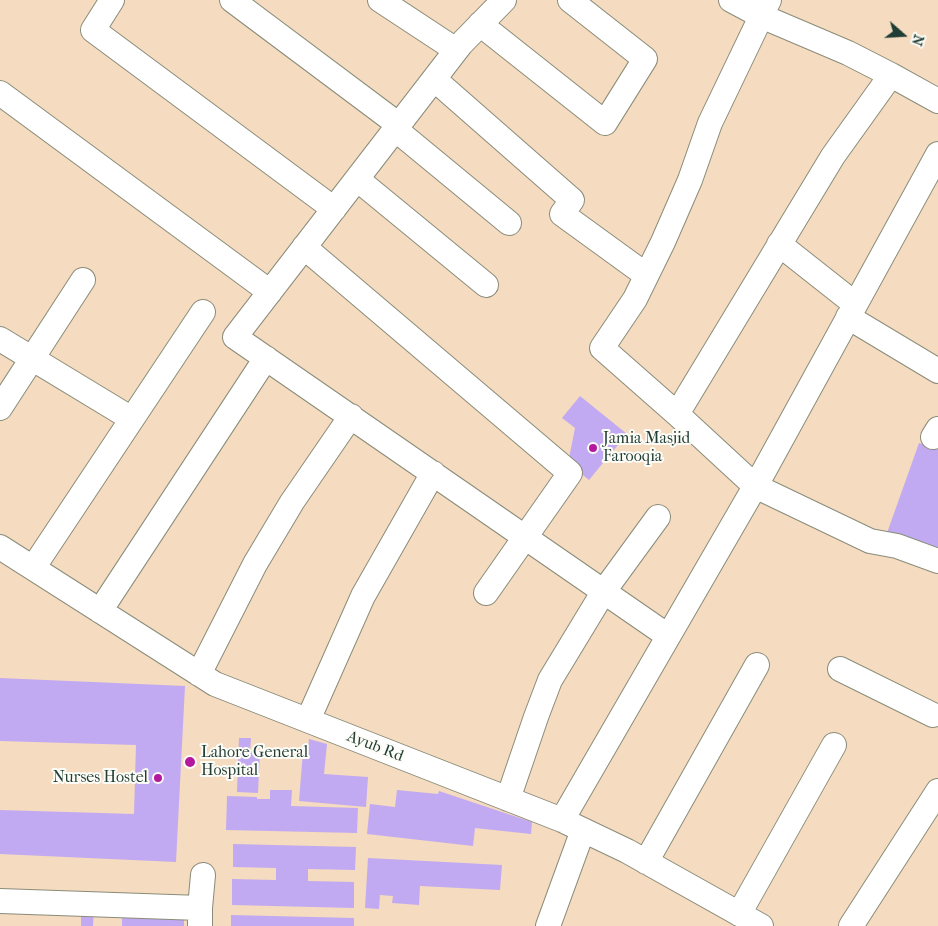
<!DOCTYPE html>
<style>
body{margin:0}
#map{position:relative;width:938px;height:926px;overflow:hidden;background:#f5dbbf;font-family:"IM FELL French Canon",serif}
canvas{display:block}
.north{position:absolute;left:878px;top:10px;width:50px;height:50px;-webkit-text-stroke:4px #fdfcf7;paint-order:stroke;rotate:109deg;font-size:14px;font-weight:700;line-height:20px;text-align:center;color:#1f3d34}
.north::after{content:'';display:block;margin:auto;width:18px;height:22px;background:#1f3d34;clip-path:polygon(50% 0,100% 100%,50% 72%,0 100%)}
</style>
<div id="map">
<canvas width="938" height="926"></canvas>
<div class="north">N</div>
</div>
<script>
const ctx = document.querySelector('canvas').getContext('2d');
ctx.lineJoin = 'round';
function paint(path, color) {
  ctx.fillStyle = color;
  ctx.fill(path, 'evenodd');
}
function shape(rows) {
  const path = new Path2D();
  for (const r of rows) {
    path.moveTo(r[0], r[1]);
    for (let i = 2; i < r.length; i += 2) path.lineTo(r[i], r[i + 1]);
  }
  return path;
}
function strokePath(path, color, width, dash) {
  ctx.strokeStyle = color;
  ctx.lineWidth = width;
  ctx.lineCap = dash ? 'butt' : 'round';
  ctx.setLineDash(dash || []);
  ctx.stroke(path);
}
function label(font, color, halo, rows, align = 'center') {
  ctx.font = font + ' "IM FELL French Canon",serif';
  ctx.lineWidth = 4;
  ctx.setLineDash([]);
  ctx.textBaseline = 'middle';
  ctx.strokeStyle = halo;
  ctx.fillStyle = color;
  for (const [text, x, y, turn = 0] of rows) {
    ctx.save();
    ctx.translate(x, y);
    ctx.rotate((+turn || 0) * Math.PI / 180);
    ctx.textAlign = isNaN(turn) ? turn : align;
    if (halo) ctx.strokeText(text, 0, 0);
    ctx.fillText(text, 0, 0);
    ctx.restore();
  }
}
const building = shape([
 [580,396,627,434,589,480,568,463,575,428,562,418],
 [919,443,938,449,938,551,887,533],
 [0,678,185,686,176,862,0,854,0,810,134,814,136,745,0,741],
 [239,738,251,738,250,751,260,751,258,793,237,792],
 [309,739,327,744,324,774,368,777,366,807,299,801,303,751,308,752],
 [270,790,292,790,291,806,358,808,357,833,226,830,227,796,257,797,257,799,270,799],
 [397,790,438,794,439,791,532,822,531,834,475,828,473,846,367,834,370,804,395,807],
 [233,844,356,847,355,870,308,869,308,881,354,882,354,908,232,905,232,879,276,880,276,868,233,867],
 [368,858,502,865,500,890,420,886,419,905,392,903,393,896,380,895,379,909,365,908],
 [81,908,94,909,93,926,81,926],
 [122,913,184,915,184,926,122,926],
 [231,915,354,918,354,926,231,926]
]);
const minor = shape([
 [112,0,93,30,334,209],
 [232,0,399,125],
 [380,0,456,50],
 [504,0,461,44,235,337,668,636],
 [731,0,761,16,848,53,891,75],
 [769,0,710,123,690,180,663,242,635,299,602,348,677,414,755,486,870,541,897,546,938,561],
 [480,24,605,123,645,59,570,0],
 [434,79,572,200,562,214,646,275],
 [0,93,270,292],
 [395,129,509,223],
 [357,179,486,285],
 [779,244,855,304],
 [304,247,570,473,486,593],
 [848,317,938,371],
 [0,339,132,419],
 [0,408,83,280],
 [677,414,833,156,891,75,938,101],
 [933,437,938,429],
 [0,547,215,684,562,820,627,851,761,926],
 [33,568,203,312],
 [100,611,266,358],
 [840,669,933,715],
 [199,674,255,564,292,502,351,416],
 [308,720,363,596,433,473],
 [508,799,536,717,550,680,604,591,658,517],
 [562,820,764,471,938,154],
 [646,862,757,665],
 [0,901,200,908],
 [739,914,834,745],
 [200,926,200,908,203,875],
 [548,926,583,830],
 [851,926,938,791]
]);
const markers = [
 [593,448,5,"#b5179e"],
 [190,762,6,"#b5179e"],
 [158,778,5,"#b5179e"]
];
const poiNames = [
 ["Jamia Masjid",603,439],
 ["Farooqia",603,457],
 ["Lahore General",201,753],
 ["Hospital",201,771],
 ["Nurses Hostel",148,778,"right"]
];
const streetNames = [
 ["Ayub Rd",375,747,21]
];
paint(building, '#c1aaf1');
strokePath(minor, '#8a8c7a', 26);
strokePath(minor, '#fff', 24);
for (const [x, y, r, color] of markers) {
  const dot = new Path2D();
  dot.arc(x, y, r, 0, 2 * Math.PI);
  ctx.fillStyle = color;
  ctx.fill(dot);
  strokePath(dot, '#fdfcf7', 2);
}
label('16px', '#1f3d34', '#fdfcf7', poiNames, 'left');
label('16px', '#1f3d34', '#fdfcf7', streetNames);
</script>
